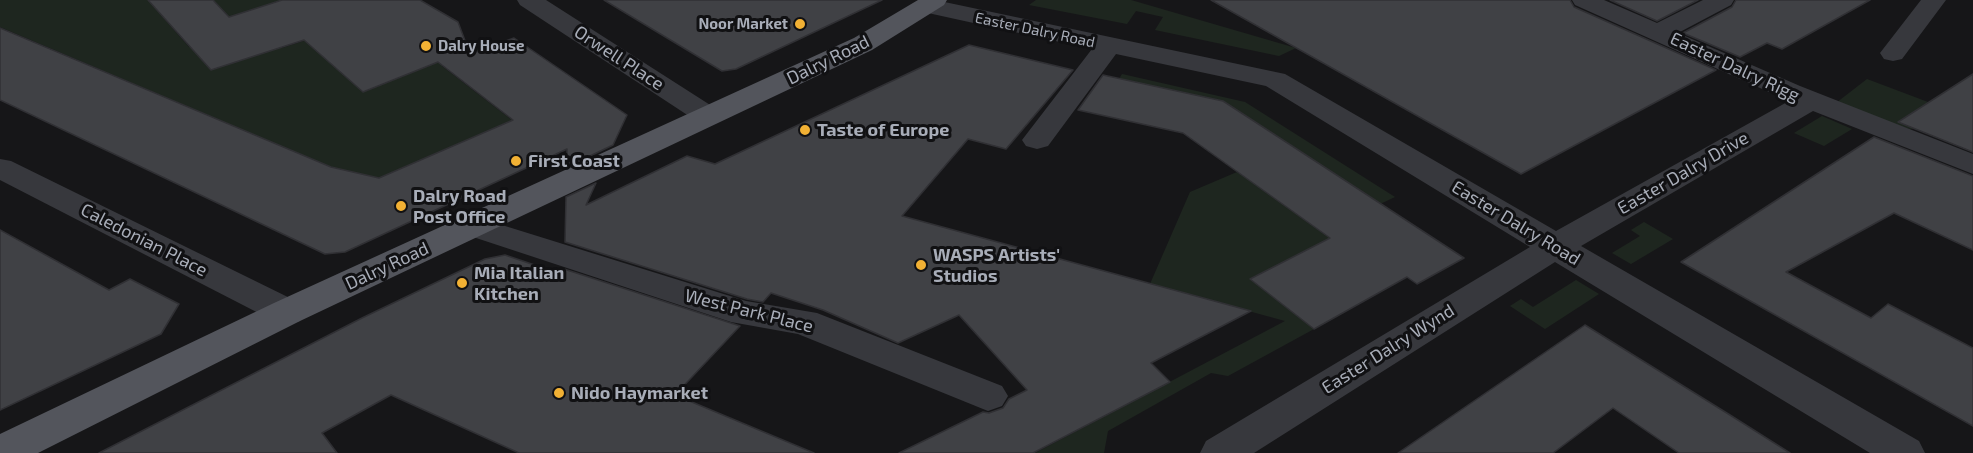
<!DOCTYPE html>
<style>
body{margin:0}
canvas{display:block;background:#161618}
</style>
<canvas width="1973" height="453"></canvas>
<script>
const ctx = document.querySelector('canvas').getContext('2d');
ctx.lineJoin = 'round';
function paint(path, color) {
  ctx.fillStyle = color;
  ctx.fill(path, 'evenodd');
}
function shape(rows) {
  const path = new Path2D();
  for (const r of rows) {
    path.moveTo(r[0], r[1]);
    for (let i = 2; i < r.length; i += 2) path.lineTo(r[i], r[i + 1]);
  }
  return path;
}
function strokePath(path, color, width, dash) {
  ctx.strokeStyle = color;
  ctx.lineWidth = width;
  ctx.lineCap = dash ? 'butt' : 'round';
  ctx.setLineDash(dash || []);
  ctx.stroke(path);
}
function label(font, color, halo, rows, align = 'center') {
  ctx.font = font + ' "Exo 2",sans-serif';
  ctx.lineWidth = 6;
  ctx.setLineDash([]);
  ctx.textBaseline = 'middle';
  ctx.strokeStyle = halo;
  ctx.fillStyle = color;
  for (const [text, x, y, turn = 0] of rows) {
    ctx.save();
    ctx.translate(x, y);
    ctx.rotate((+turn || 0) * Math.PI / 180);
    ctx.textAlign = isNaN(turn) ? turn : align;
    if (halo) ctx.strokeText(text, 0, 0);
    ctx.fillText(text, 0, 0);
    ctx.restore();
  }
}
const green = shape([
 [0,0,173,0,153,6,189,47,219,37,282,48,355,24,331,64,363,92,478,46,483,50,442,66,513,121,368,183,0,27],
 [213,0,279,0,280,1,229,17],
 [1036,0,1131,0,1296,48,1279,56,1155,30,1163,17,1136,11,1127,24,1029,5],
 [1122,74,1245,102,1395,197,1380,204,1223,101,1119,79],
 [1867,79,1973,119,1911,129,1898,127,1836,103],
 [1822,116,1852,129,1824,146,1794,133],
 [1237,172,1343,232,1314,329,1228,376,1211,373,1108,431,1104,453,1035,453,1285,321,1150,284,1190,192],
 [1644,222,1673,239,1631,264,1612,253,1640,236,1631,230],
 [1576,280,1599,294,1545,329,1510,306,1521,299,1533,307]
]);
const building = shape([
 [148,0,213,0,229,17,282,0,420,0,458,22,470,54,514,38,627,115,613,145,567,167,567,149,345,252,325,254,0,100,0,28,331,167,379,178,513,120,438,62,363,92,304,40,211,70,148,0],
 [604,0,882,0,736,69,722,71,604,0],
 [1211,0,1570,0,1574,7,1716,70,1521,174,1211,0],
 [1610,0,1698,0,1657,21,1610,0],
 [1736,0,1870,0,1782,49,1767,43,1740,57,1683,33,1732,7,1736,0],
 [969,45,1073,70,1006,149,968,139,902,216,1251,311,1151,363,1170,382,1033,453,899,453,983,412,989,413,1003,408,1009,399,1027,390,959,315,898,343,823,310,771,293,763,302,747,299,565,242,566,197,596,183,586,205,687,156,715,164,969,45],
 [1973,74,1973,152,1898,122,1973,74],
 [1103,75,1223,101,1464,258,1417,284,1407,277,1314,329,1250,279,1330,238,1183,133,1078,110,1103,75],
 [1874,137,1973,176,1973,250,1894,213,1786,272,1871,318,1888,304,1973,348,1973,426,1681,262,1874,137],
 [0,230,109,290,130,279,179,304,161,334,0,410,0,230],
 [505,255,564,275,564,269,740,326,675,395,814,453,519,453,391,395,322,433,337,453,99,453,362,318,485,259,505,255],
 [1585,325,1730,415,1790,453,1679,453,1613,408,1553,453,1398,453,1585,325]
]);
const minor = shape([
 [517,0,546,0,718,110,722,116,718,122,708,125,698,122,520,5,517,0],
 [935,0,1285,74,1556,231,1789,101,1575,5,1572,0,1604,0,1657,23,1703,0,1734,0,1731,5,1678,33,1800,86,1973,154,1973,174,1813,111,1581,246,1919,441,1925,453,1870,453,1555,262,1254,453,1200,453,1206,441,1530,247,1266,86,1116,54,1048,146,1037,149,1026,146,1022,140,1092,49,928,13,919,11,916,6,919,1,935,0],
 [1921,0,1946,0,1902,59,1893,61,1884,59,1880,53,1921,0],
 [0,159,11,161,300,303,305,312,300,321,287,325,274,321,0,180,0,159],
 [473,216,746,301,817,313,1002,386,1008,396,1002,406,988,411,798,334,731,322,461,233,457,226,461,219,473,216]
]);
const primary = shape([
 [918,0,947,0,944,5,872,50,300,321,38,453,0,453,0,434,274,303,854,38,918,0]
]);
const markers = [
 [800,24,6,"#f2b134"],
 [426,46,6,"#f2b134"],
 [805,130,6,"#f2b134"],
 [516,161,6,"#f2b134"],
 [401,206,6,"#f2b134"],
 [921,265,6,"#f2b134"],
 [462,283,6,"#f2b134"],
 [559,393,6,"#f2b134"]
];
const farPoinames = [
 ["Noor Market",788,24],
 ["Dalry House",438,46,"left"]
];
const farStreetnames = [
 ["Easter Dalry Road",1035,30,12]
];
const streetNames = [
 ["Orwell Place",619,58,33],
 ["Dalry Road",828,60,-26],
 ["Easter Dalry Rigg",1735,67,25],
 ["Easter Dalry Drive",1683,173,-30],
 ["Easter Dalry Road",1516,223,31],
 ["Caledonian Place",144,240,27],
 ["Dalry Road",387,266,-25],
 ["West Park Place",749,311,14],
 ["Easter Dalry Wynd",1388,349,-32]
];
const poiNames = [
 ["Taste of Europe",817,130],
 ["First Coast",528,161],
 ["Dalry Road",413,196],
 ["Post Office",413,217],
 ["WASPS Artists'",933,255],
 ["Studios",933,276],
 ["Mia Italian",474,273],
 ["Kitchen",474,294],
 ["Nido Haymarket",571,393]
];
paint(green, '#1e261f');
paint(building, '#404145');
strokePath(building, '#303034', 1.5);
paint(minor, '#37383d');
paint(primary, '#53555c');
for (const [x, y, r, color] of markers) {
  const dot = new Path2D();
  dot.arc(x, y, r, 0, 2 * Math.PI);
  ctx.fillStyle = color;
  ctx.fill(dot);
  strokePath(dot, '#111113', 2);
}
label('bold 15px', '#a8adb8', '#111113', farPoinames, 'right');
label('15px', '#a8adb8', '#111113', farStreetnames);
label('18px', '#a8adb8', '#111113', streetNames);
label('bold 18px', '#a8adb8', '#111113', poiNames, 'left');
</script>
